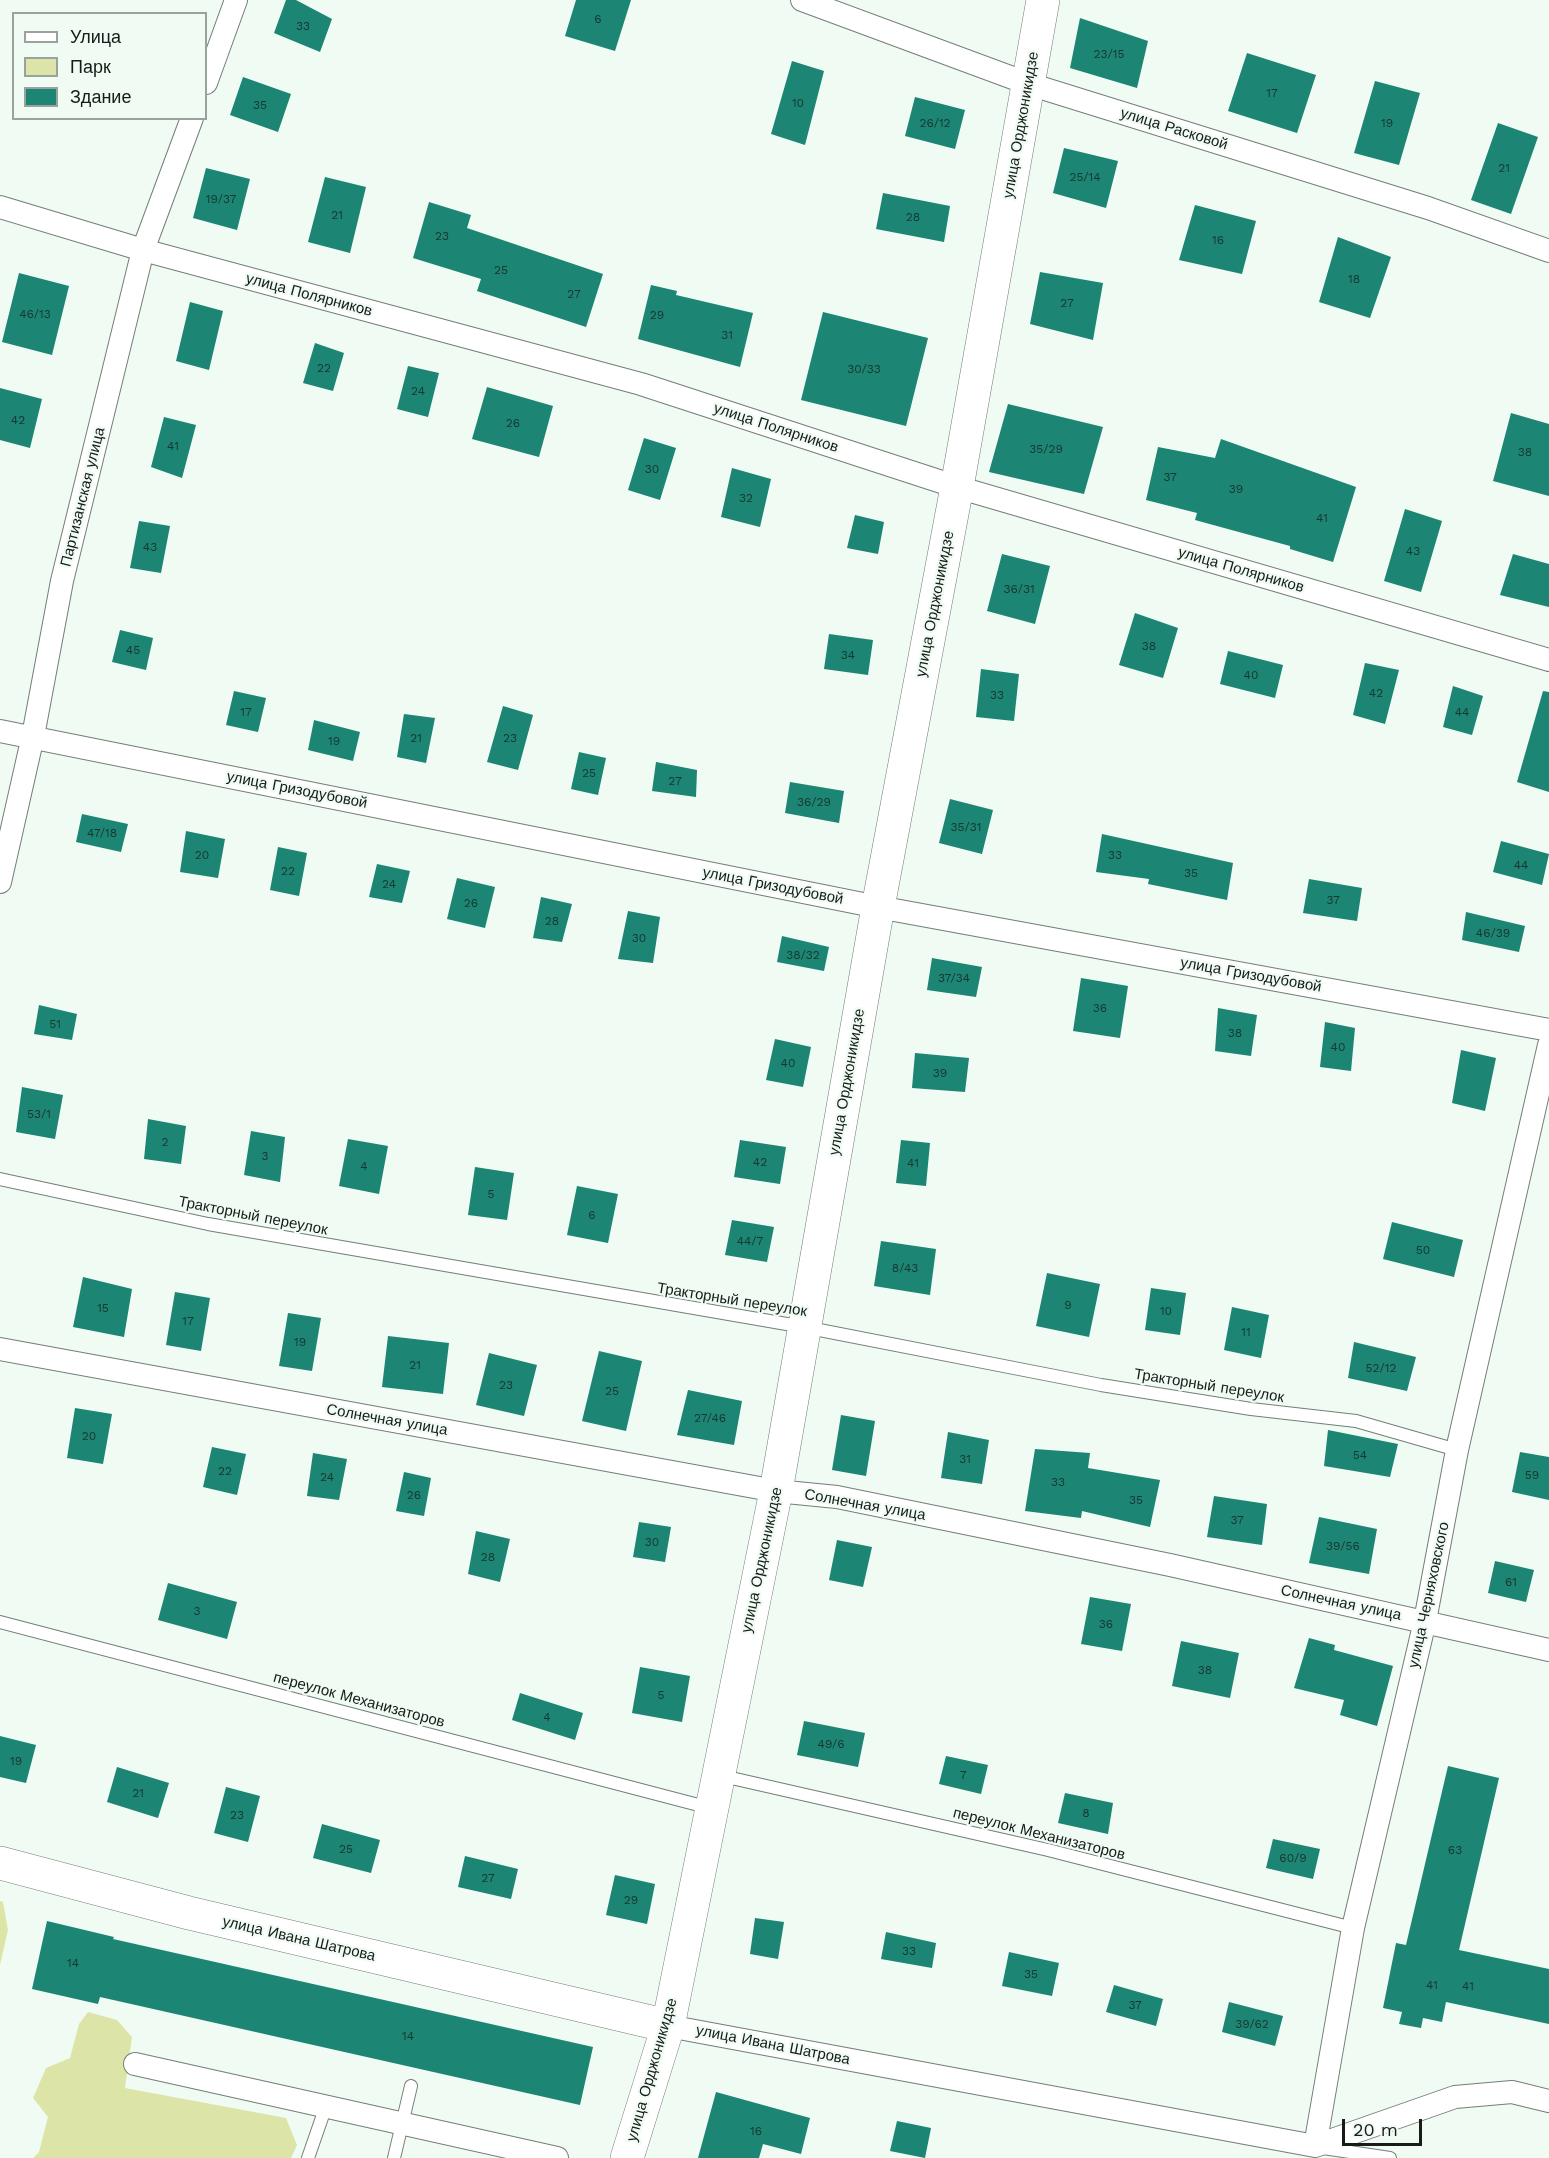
<!DOCTYPE html>
<meta charset="utf-8">
<style>
body{margin:0}
#map{position:relative;width:1549px;height:2158px;overflow:hidden;background:#effbf3;font-family:"Work Sans",sans-serif}
canvas{display:block}
.legend{position:absolute;left:12px;top:12px;width:195px;height:108px;box-sizing:border-box;background:#effbf3;border:2px solid #99a29c;margin:0;padding:8px 10px;list-style:none;font-size:18px;color:#171c19}
.legend li{display:flex;align-items:center;gap:12px;height:30px}
.legend b{width:30px;border:2px solid #99a29c}
.scale{position:absolute;left:1342px;top:2119px;width:80px;height:27px;box-sizing:border-box;border:3px solid #171c19;border-top:0;padding-left:8px;font-size:18px;line-height:21px;white-space:nowrap;color:#171c19;-webkit-text-stroke:4px #effbf3;paint-order:stroke}
</style>
<div id="map">
<canvas width="1549" height="2158"></canvas>
<ul class="legend">
<li><b style="height:8px;background:#fff"></b>Улица</li>
<li><b style="height:16px;background:#dce5a7"></b>Парк</li>
<li><b style="height:16px;background:#1c8573"></b>Здание</li>
</ul>
<div class="scale">20 m</div>
</div>
<script>
const ctx = document.querySelector('canvas').getContext('2d');
ctx.lineJoin = 'round';
function paint(path, color) {
  ctx.fillStyle = color;
  ctx.fill(path, 'evenodd');
}
function shape(rows) {
  const path = new Path2D();
  for (const r of rows) {
    path.moveTo(r[0], r[1]);
    for (let i = 2; i < r.length; i += 2) path.lineTo(r[i], r[i + 1]);
  }
  return path;
}
function strokePath(path, color, width, dash) {
  ctx.strokeStyle = color;
  ctx.lineWidth = width;
  ctx.lineCap = dash ? 'butt' : 'round';
  ctx.setLineDash(dash || []);
  ctx.stroke(path);
}
function label(font, color, halo, rows, align = 'center') {
  ctx.font = font + ' "Work Sans",sans-serif';
  ctx.lineWidth = 4.5;
  ctx.setLineDash([]);
  ctx.textBaseline = 'middle';
  ctx.strokeStyle = halo;
  ctx.fillStyle = color;
  for (const [text, x, y, turn = 0] of rows) {
    ctx.save();
    ctx.translate(x, y);
    ctx.rotate((+turn || 0) * Math.PI / 180);
    ctx.textAlign = isNaN(turn) ? turn : align;
    if (halo) ctx.strokeText(text, 0, 0);
    ctx.fillText(text, 0, 0);
    ctx.restore();
  }
}
const green = shape([
 [0,1901,3,1902,8,1930,0,1965],
 [88,2012,117,2020,132,2037,125,2088,286,2118,297,2145,291,2158,33,2158,39,2152,48,2117,33,2098,46,2068,70,2058,79,2024]
]);
const building = shape([
 [286,0,296,0,332,19,320,52,274,33],
 [576,0,631,0,615,51,565,36],
 [1080,18,1148,41,1137,88,1070,68],
 [1247,53,1316,75,1297,133,1228,111],
 [792,61,824,71,805,145,771,134],
 [243,77,291,94,278,132,230,115],
 [1375,81,1420,93,1399,165,1354,153],
 [915,97,965,110,955,149,905,136],
 [1498,123,1538,137,1511,214,1471,200],
 [1064,148,1118,161,1106,208,1053,193],
 [206,168,250,179,237,230,193,218],
 [325,177,366,187,350,253,308,242],
 [883,193,950,206,944,242,876,229],
 [429,202,471,215,467,228,603,274,586,327,477,291,481,279,413,258],
 [1195,205,1256,221,1242,274,1179,260],
 [1338,237,1391,257,1370,318,1319,302],
 [1040,272,1103,283,1093,340,1030,324],
 [19,273,69,286,52,355,2,342],
 [651,285,677,291,676,295,753,313,740,367,638,339],
 [190,302,223,311,209,370,176,361],
 [823,312,928,338,906,426,801,400],
 [315,343,344,353,333,391,303,383],
 [408,366,439,373,428,417,397,409],
 [487,387,553,406,539,457,472,439],
 [0,388,42,399,30,448,0,440],
 [1008,404,1103,427,1084,494,989,472],
 [1511,413,1549,424,1549,496,1493,481],
 [164,417,196,425,182,478,151,467],
 [644,438,676,448,660,500,628,490],
 [1221,439,1356,487,1333,562,1290,549,1290,546,1195,520,1197,513,1146,500,1158,447,1215,458],
 [732,468,771,479,760,527,721,517],
 [1405,509,1442,521,1421,592,1384,581],
 [855,515,884,522,878,554,847,548],
 [139,521,170,526,161,573,130,568],
 [1002,554,1050,566,1035,624,987,611],
 [1513,554,1549,564,1549,607,1500,595],
 [1135,613,1178,628,1163,678,1119,665],
 [120,630,153,638,146,670,112,662],
 [829,634,873,640,868,675,824,669],
 [1228,651,1283,665,1275,698,1220,684],
 [1365,663,1399,670,1385,724,1353,715],
 [981,669,1019,674,1014,721,976,717],
 [1453,686,1483,696,1472,735,1443,727],
 [234,691,266,698,258,732,226,725],
 [1543,691,1549,692,1549,792,1517,782],
 [503,706,533,715,518,770,487,762],
 [404,714,435,718,426,763,397,757],
 [314,720,360,732,353,761,308,750],
 [579,752,606,758,598,795,571,789],
 [656,762,697,770,696,797,652,791],
 [790,782,844,791,839,823,785,813],
 [950,799,993,810,982,854,939,843],
 [82,814,128,824,121,852,76,842],
 [186,831,225,839,218,878,180,872],
 [1102,834,1233,863,1227,900,1148,884,1149,879,1096,872],
 [1501,841,1549,854,1542,885,1493,872],
 [278,847,307,853,299,896,270,890],
 [377,864,410,871,402,903,369,897],
 [457,878,495,887,485,928,447,919],
 [1309,879,1362,888,1357,921,1303,913],
 [541,897,572,904,562,942,533,938],
 [628,911,660,917,653,963,618,959],
 [1466,912,1525,926,1519,952,1462,940],
 [782,936,829,947,824,971,777,962],
 [932,958,982,967,976,997,927,990],
 [1081,978,1128,986,1120,1038,1073,1031],
 [39,1005,77,1014,72,1040,34,1034],
 [1218,1008,1257,1015,1251,1056,1215,1051],
 [1325,1022,1355,1028,1351,1071,1320,1067],
 [775,1039,811,1047,803,1087,766,1080],
 [1461,1050,1496,1058,1485,1111,1452,1103],
 [915,1053,969,1058,965,1092,912,1088],
 [22,1087,63,1095,55,1139,16,1132],
 [148,1119,186,1126,181,1164,144,1159],
 [251,1131,285,1137,280,1182,244,1175],
 [348,1139,388,1146,379,1194,339,1186],
 [740,1140,786,1147,780,1184,734,1177],
 [901,1140,930,1143,926,1186,896,1183],
 [475,1167,514,1173,507,1220,468,1215],
 [577,1186,618,1194,608,1243,567,1235],
 [732,1220,774,1227,767,1262,725,1255],
 [1392,1222,1463,1240,1454,1277,1383,1259],
 [881,1241,936,1249,930,1295,874,1286],
 [1047,1273,1100,1284,1089,1337,1036,1326],
 [83,1277,132,1289,124,1337,73,1327],
 [1151,1288,1186,1293,1180,1335,1145,1330],
 [175,1292,210,1298,201,1351,166,1345],
 [1232,1307,1269,1315,1261,1358,1224,1350],
 [288,1313,321,1318,312,1371,279,1366],
 [388,1336,449,1343,443,1394,382,1387],
 [1354,1342,1416,1357,1407,1391,1348,1378],
 [599,1351,642,1361,626,1431,582,1421],
 [489,1353,537,1365,524,1416,476,1405],
 [688,1390,742,1401,734,1445,677,1435],
 [75,1408,112,1414,103,1464,67,1458],
 [841,1415,875,1421,866,1476,832,1470],
 [1328,1430,1398,1444,1390,1477,1324,1466],
 [948,1432,989,1440,982,1484,941,1478],
 [212,1447,246,1454,237,1495,203,1487],
 [1035,1449,1090,1453,1088,1468,1160,1480,1150,1527,1082,1511,1081,1518,1025,1511],
 [1520,1452,1549,1457,1549,1500,1512,1492],
 [313,1453,347,1459,339,1500,307,1496],
 [404,1472,431,1478,424,1516,396,1511],
 [1214,1496,1267,1504,1262,1545,1207,1537],
 [1319,1517,1377,1529,1369,1574,1309,1563],
 [639,1522,671,1527,665,1562,633,1557],
 [476,1531,510,1539,500,1582,468,1574],
 [837,1540,872,1547,863,1587,829,1580],
 [1495,1561,1534,1570,1526,1602,1488,1593],
 [168,1583,237,1602,227,1639,158,1620],
 [1090,1597,1131,1604,1122,1651,1081,1644],
 [1309,1638,1335,1645,1334,1650,1393,1666,1377,1726,1340,1715,1344,1700,1294,1688],
 [1181,1641,1239,1653,1230,1698,1172,1686],
 [640,1667,690,1676,682,1722,632,1713],
 [520,1693,583,1713,575,1740,512,1720],
 [804,1721,865,1733,858,1767,797,1755],
 [0,1736,36,1745,26,1783,0,1777],
 [946,1756,988,1765,981,1794,939,1784],
 [1448,1766,1499,1778,1459,1950,1549,1969,1549,2024,1446,2002,1442,2022,1423,2018,1421,2028,1399,2024,1402,2012,1383,2008,1396,1943,1406,1945],
 [117,1767,169,1783,158,1818,107,1802],
 [226,1787,260,1796,248,1842,214,1833],
 [1065,1793,1113,1803,1108,1834,1058,1823],
 [322,1824,380,1840,371,1873,313,1858],
 [1273,1839,1320,1849,1313,1879,1266,1868],
 [465,1856,518,1869,511,1899,458,1887],
 [615,1875,655,1884,647,1924,606,1915],
 [755,1918,784,1922,778,1959,750,1954],
 [47,1921,114,1937,113,1939,593,2047,580,2105,100,1997,98,2004,32,1989],
 [886,1932,936,1943,932,1968,881,1959],
 [1009,1952,1059,1963,1052,1996,1002,1986],
 [1114,1985,1163,1999,1156,2026,1106,2012],
 [1229,2002,1283,2016,1275,2046,1222,2032],
 [716,2092,810,2118,801,2154,763,2144,759,2158,698,2158],
 [897,2121,931,2128,925,2158,890,2151]
]);
const lane = shape([
 [0,1179,208,1224,804,1327,1101,1385,1251,1409,1356,1421,1457,1450],
 [0,1622,710,1808],
 [718,1775,1048,1850,1353,1928],
 [1323,2148,1390,2158],
 [308,2158,326,2106],
 [394,2158,411,2086]
]);
const street = shape([
 [802,0,1029,84,1428,208,1549,251],
 [206,83,236,0],
 [0,207,143,250,641,384,957,487,1549,660],
 [0,731,878,907,1549,1030],
 [0,882,33,736,62,581,143,250,192,118],
 [0,1349,776,1491,837,1497,1170,1565,1549,1650],
 [668,2026,1315,2146,1455,2097,1512,2092,1549,2101],
 [135,2064,557,2158],
 [1315,2146,1353,1928,1425,1621,1457,1450,1549,1045]
]);
const secondary = shape([
 [0,1863,189,1913,668,2026],
 [627,2158,668,2026,776,1491,878,907,957,487,1043,0]
]);
const numberNames = [
 ["6",598,19],
 ["33",303,26],
 ["23/15",1109,54],
 ["17",1272,93],
 ["10",798,103],
 ["35",260,105],
 ["26/12",935,123],
 ["19",1387,123],
 ["21",1504,168],
 ["25/14",1085,177],
 ["19/37",221,199],
 ["21",337,215],
 ["28",913,217],
 ["23",442,236],
 ["16",1218,240],
 ["25",501,270],
 ["18",1354,279],
 ["27",574,294],
 ["27",1067,303],
 ["46/13",35,314],
 ["29",657,315],
 ["31",727,335],
 ["22",324,368],
 ["30/33",864,369],
 ["24",418,391],
 ["42",18,420],
 ["26",513,423],
 ["41",173,446],
 ["35/29",1046,449],
 ["38",1525,452],
 ["30",652,469],
 ["37",1170,477],
 ["39",1236,489],
 ["32",746,498],
 ["41",1322,518],
 ["43",150,547],
 ["43",1413,551],
 ["36/31",1019,589],
 ["38",1149,646],
 ["45",133,650],
 ["34",848,655],
 ["40",1251,675],
 ["42",1376,693],
 ["33",997,695],
 ["17",246,712],
 ["44",1462,712],
 ["21",416,738],
 ["23",510,738],
 ["19",334,741],
 ["25",589,773],
 ["27",675,781],
 ["36/29",814,802],
 ["35/31",966,827],
 ["47/18",102,833],
 ["20",202,855],
 ["33",1115,855],
 ["44",1521,865],
 ["22",288,871],
 ["35",1191,873],
 ["24",389,884],
 ["37",1333,900],
 ["26",471,903],
 ["28",552,921],
 ["46/39",1493,933],
 ["30",639,938],
 ["38/32",803,955],
 ["37/34",954,978],
 ["36",1100,1008],
 ["51",55,1024],
 ["38",1235,1033],
 ["40",1338,1047],
 ["40",788,1063],
 ["39",940,1073],
 ["53/1",39,1114],
 ["2",165,1142],
 ["3",265,1156],
 ["42",760,1162],
 ["41",913,1163],
 ["4",364,1166],
 ["5",491,1194],
 ["6",592,1215],
 ["44/7",750,1241],
 ["50",1423,1250],
 ["8/43",905,1268],
 ["9",1068,1305],
 ["15",103,1308],
 ["10",1166,1311],
 ["17",188,1321],
 ["11",1246,1332],
 ["19",300,1342],
 ["21",415,1365],
 ["52/12",1381,1368],
 ["23",506,1385],
 ["25",612,1391],
 ["27/46",710,1418],
 ["20",89,1436],
 ["54",1360,1455],
 ["31",965,1459],
 ["22",225,1471],
 ["59",1532,1475],
 ["24",327,1477],
 ["33",1058,1482],
 ["26",414,1495],
 ["35",1136,1500],
 ["37",1237,1520],
 ["30",652,1542],
 ["39/56",1343,1546],
 ["28",488,1557],
 ["61",1511,1582],
 ["3",197,1611],
 ["36",1106,1624],
 ["38",1205,1670],
 ["5",661,1695],
 ["4",547,1717],
 ["49/6",831,1744],
 ["19",16,1761],
 ["7",963,1775],
 ["21",138,1793],
 ["8",1086,1813],
 ["23",237,1815],
 ["25",346,1849],
 ["63",1455,1850],
 ["60/9",1293,1858],
 ["27",488,1878],
 ["29",631,1900],
 ["33",909,1951],
 ["14",73,1963],
 ["35",1031,1974],
 ["41",1432,1985],
 ["41",1468,1986],
 ["37",1135,2005],
 ["39/62",1252,2024],
 ["14",408,2036],
 ["16",756,2131]
];
const streetNames = [
 ["улица Орджоникидзе",1021,125,-80],
 ["улица Расковой",1174,129,17],
 ["улица Полярников",309,295,15],
 ["улица Полярников",776,428,18],
 ["Партизанская улица",83,497,-76],
 ["улица Полярников",1241,570,16],
 ["улица Орджоникидзе",935,604,-79],
 ["улица Гризодубовой",297,790,11],
 ["улица Гризодубовой",773,886,11],
 ["улица Гризодубовой",1251,975,10],
 ["улица Орджоникидзе",847,1082,-80],
 ["Тракторный переулок",253,1216,11],
 ["Тракторный переулок",732,1300,9],
 ["Тракторный переулок",1209,1386,9],
 ["Солнечная улица",387,1420,10],
 ["Солнечная улица",865,1505,10],
 ["улица Орджоникидзе",762,1560,-78],
 ["улица Черняховского",1429,1595,-78],
 ["Солнечная улица",1341,1603,12],
 ["переулок Механизаторов",359,1700,15],
 ["переулок Механизаторов",1039,1834,14],
 ["улица Ивана Шатрова",299,1939,13],
 ["улица Ивана Шатрова",773,2045,11],
 ["улица Орджоникидзе",652,2070,-74]
];
paint(green, '#dce5a7');
paint(building, '#1c8573');
strokePath(lane, '#747e77', 14);
strokePath(street, '#747e77', 24);
strokePath(secondary, '#747e77', 34);
strokePath(lane, '#fff', 12);
strokePath(street, '#fff', 22);
strokePath(secondary, '#fff', 33);
label('12px', '#183630', null, numberNames);
label('15px', '#171c19', '#effbf3', streetNames);
</script>
